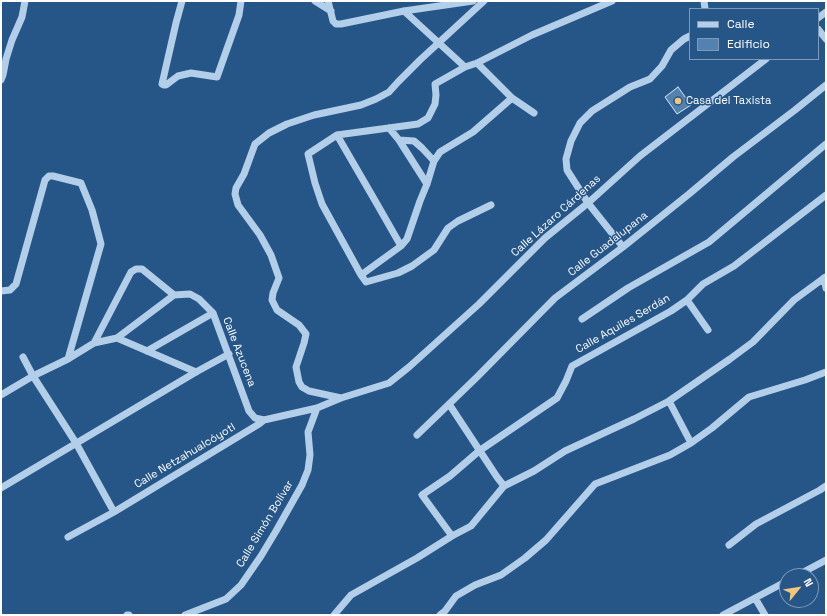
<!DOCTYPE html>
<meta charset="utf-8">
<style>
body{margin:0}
#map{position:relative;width:827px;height:616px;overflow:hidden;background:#265687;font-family:"Space Grotesk",sans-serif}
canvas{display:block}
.frame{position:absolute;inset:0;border:2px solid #fff;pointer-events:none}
.legend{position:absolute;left:689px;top:8px;width:130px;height:52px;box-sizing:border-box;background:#265687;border:1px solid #7d9ab7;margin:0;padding:5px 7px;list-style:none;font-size:12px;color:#fff}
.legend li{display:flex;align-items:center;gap:8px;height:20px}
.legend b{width:20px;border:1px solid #7d9ab7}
.north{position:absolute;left:779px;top:568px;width:40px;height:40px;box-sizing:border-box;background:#265687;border:1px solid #7d9ab7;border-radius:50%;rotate:60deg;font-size:11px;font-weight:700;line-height:16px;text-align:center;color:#fff}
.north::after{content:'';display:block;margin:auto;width:14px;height:18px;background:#f2c777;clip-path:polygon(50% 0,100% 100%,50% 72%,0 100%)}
</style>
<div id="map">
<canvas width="827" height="616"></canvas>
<div class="frame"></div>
<ul class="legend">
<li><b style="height:5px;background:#b2cee9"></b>Calle</li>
<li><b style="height:11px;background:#5382b1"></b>Edificio</li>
</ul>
<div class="north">N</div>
</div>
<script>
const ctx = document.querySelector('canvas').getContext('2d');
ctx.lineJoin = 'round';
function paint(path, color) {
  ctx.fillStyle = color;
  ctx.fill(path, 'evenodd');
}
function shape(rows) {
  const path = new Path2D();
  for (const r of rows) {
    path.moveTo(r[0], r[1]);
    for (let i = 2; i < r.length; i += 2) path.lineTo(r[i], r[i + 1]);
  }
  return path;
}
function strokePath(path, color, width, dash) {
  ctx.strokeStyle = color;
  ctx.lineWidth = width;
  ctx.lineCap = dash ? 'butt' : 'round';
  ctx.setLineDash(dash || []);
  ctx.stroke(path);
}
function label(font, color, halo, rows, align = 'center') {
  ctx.font = font + ' "Space Grotesk",sans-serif';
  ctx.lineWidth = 3;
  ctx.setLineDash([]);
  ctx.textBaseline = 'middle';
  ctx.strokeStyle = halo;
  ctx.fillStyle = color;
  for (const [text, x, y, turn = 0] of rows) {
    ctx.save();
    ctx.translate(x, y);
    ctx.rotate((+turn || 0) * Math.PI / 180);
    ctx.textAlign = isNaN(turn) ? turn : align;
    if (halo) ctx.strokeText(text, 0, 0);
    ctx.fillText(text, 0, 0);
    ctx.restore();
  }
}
const building = shape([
 [678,87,691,105,677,114,665,97,678,87]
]);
const minor = shape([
 [182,1,176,23,162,84,164,85,166,85,178,76,191,73,217,77,239,15,241,1],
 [315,1,331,11],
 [328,1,333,21,336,24,341,24,404,11,473,1],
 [704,1,705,9],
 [404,11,465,67,435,84,436,95,435,104,428,118,418,124,337,135,308,154,315,183,322,204,361,275,366,282,398,273,412,266,434,250,448,228,458,221,491,205],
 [818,18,826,12],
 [818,29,826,39],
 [477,63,512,98,534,113],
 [465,67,477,63,532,35,612,1],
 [1,80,3,75,6,59,12,40,22,17,25,1],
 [337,135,377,204,401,246],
 [399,140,427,184],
 [434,161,440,152,473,132,512,98],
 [623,247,588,203,567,170,566,159,571,141,580,123,592,111,630,87,650,79,662,66,671,50,684,39,690,36],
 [361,275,401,246,407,239,420,201,427,184,434,161,422,148,414,141,399,140,389,128],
 [824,278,826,288],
 [1,291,10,290,16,284,45,180,49,176,53,176,81,183,92,210,101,244,68,359],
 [687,300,708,330],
 [582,319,628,288,709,242,826,144],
 [117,338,196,372],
 [94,343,131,272,136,269,142,269,174,295],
 [147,351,213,313],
 [23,357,33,376,76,443,114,512],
 [1,395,33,376,68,359,94,343,117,338,174,295,190,294,199,299,213,313,249,411,255,418,264,420],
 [341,398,309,391,302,387,299,382,296,367,304,343,306,334,299,325,277,310,272,300,273,293,279,278,271,255,260,235,238,205,235,194,236,188,244,174,255,144,269,133,287,124,314,115,361,105,376,99,389,92,398,82,420,60,484,1],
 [669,401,691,443],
 [449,404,497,477,504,486],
 [417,435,477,377,555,298,623,247,689,194,733,157,795,110,826,85],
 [1,488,196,372,229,354],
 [452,536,422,495,450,476,479,451,557,398,566,381,572,366,671,311,687,300,703,284,734,266,826,195],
 [68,537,114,512,259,424,264,420,317,408,341,398,389,383,409,367,479,304,545,238,588,203,640,156,766,59],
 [729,545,756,524,820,490,826,486],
 [796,576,826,560],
 [755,598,765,615],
 [127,615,129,615],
 [185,615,226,599,241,585,261,556,276,531,302,485,308,470,310,455,308,432,317,408],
 [334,615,351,595,417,558,452,536,471,526,504,486,534,471,565,451,634,419,669,401,730,359,753,342,794,300,824,278,826,277],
 [440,615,445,611,456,596,475,585,501,575,525,558,546,540,595,484,670,455,691,443,712,428,749,397,805,380,826,372],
 [723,615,787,581]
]);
const markers = [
 [678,101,4,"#f2c777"]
];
const poiNames = [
 ["Casa del Taxista",686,101]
];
const streetNames = [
 ["Calle Lázaro Cárdenas",556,216,-42],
 ["Calle Guadalupana",608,244,-38],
 ["Calle Aquiles Serdán",623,324,-30],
 ["Calle Azucena",239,352,69],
 ["Calle Netzahualcóyotl",185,456,-31],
 ["Calle Simón Bolívar",265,524,-59]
];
paint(building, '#5382b1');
strokePath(building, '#d6e7f7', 1);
strokePath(minor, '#b2cee9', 7);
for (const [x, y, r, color] of markers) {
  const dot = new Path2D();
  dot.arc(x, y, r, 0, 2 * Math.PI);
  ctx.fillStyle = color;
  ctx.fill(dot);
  strokePath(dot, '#265687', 1.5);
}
label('11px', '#fff', '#265687', poiNames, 'left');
label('11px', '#fff', '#265687', streetNames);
</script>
